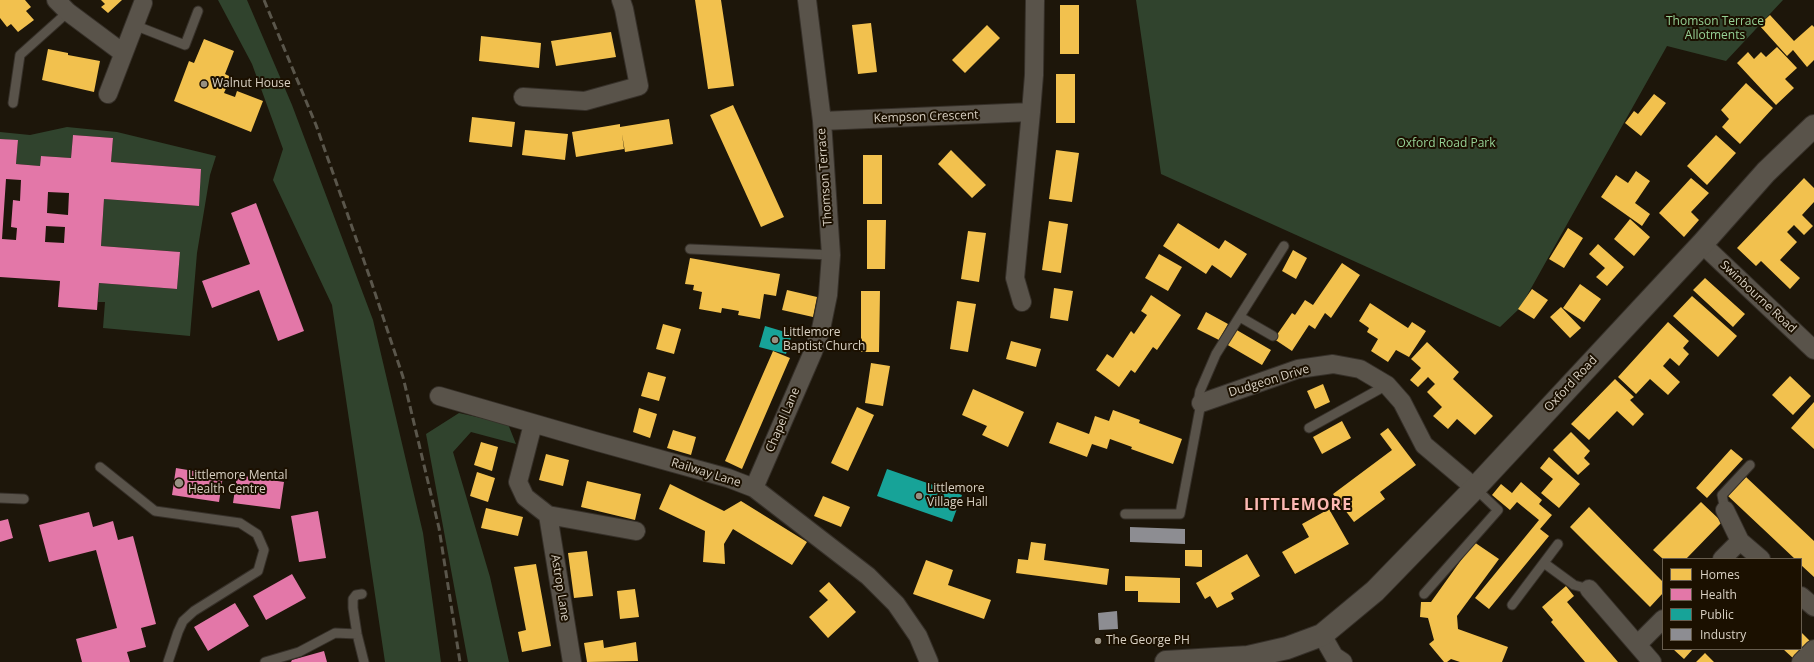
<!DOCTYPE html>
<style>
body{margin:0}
#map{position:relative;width:1814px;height:662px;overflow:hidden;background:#1d160a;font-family:"Open Sans",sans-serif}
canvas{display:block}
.legend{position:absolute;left:1662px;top:558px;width:140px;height:92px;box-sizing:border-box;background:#1b1000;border:1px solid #675d4e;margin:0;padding:5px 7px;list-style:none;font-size:12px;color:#d9d1c3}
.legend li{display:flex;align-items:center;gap:8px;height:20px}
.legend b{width:20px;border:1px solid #675d4e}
</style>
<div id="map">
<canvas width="1814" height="662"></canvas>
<ul class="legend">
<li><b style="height:11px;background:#f2c14e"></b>Homes</li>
<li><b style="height:11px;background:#e377a8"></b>Health</li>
<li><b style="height:11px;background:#17a398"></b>Public</li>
<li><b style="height:11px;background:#8d8d92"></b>Industry</li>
</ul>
</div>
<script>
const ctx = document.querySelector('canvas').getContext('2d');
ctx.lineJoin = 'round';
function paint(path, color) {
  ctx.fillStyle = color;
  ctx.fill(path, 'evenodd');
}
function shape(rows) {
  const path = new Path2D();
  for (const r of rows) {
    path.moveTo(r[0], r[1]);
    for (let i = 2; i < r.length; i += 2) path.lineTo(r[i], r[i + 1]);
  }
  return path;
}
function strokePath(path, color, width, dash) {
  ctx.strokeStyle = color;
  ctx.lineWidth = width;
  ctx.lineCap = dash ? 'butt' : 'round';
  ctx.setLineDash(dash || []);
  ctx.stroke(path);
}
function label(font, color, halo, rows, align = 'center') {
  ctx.font = font + ' "Open Sans",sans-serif';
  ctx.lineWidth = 4;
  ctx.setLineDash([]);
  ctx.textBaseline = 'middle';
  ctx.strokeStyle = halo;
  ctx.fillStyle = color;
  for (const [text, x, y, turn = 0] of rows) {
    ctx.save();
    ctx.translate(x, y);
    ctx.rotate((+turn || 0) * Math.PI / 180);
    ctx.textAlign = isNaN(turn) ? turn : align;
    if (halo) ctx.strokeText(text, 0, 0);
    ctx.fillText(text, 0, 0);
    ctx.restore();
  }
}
const green = shape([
 [218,0,247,0,292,105,373,320,423,533,441,662,385,662,332,305,273,180,283,149,252,64],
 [1136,0,1783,0,1726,61,1667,46,1520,308,1500,327,1161,174],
 [67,127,117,132,216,156,210,175,197,253,190,336,103,328,105,302,98,302,99,283,177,289,180,252,101,246,104,199,198,206,201,169,111,162,113,138,73,135,71,158,41,156,40,166,16,164,18,141,0,139,0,132,30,135],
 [459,413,508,424,516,444,471,432,453,452,490,577,509,662,468,662,426,434]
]);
const homes = shape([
 [0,0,25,0,31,7,26,11,34,20,18,32,11,24,7,27,0,18],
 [101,0,122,0,108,13,101,7,105,4],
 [695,0,721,0,734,86,708,89],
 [1060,5,1079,5,1079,54,1060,54],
 [1770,15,1794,41,1812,25,1814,27,1814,60,1807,67,1793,50,1787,56,1759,25],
 [871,23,877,72,858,74,852,25],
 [987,25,1000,38,965,73,952,60],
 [611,32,616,57,556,66,551,41],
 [481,36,541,43,539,68,479,61],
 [204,39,234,51,225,74,231,77,224,93,235,97,237,91,263,101,251,132,174,101,189,61,194,63],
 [1777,47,1797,68,1785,79,1794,88,1776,105,1737,63,1748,52,1754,59,1761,52,1766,57],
 [48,49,68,53,68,55,100,61,94,92,42,80],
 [1056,74,1075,74,1075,123,1056,123],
 [1746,83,1773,108,1740,144,1722,127,1729,119,1721,110],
 [1654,94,1666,103,1641,136,1625,123,1634,111,1638,114],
 [733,105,784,217,761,227,710,115],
 [472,117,515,122,512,147,469,142],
 [669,119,673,144,625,152,622,134,624,149,576,157,572,132,620,124,620,127],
 [525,130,568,134,565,160,522,155],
 [1716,135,1736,153,1707,185,1687,166],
 [951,150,986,185,972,198,938,164],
 [1056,150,1079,153,1072,202,1049,199],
 [863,155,882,155,882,204,863,204],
 [1636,171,1650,181,1635,203,1650,214,1642,226,1601,197,1616,175,1628,183],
 [1691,178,1709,193,1691,212,1699,220,1684,237,1659,213],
 [1804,178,1814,188,1814,202,1802,215,1813,226,1804,235,1794,225,1787,232,1797,242,1780,260,1800,278,1790,289,1761,261,1756,266,1737,248],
 [1630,219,1650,237,1634,256,1614,239],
 [867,220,886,220,885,269,867,269],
 [1049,221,1068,224,1061,273,1042,270],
 [1178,223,1219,249,1225,240,1247,254,1231,278,1212,265,1206,274,1163,246],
 [1568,228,1583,238,1564,268,1549,259],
 [968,231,986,233,979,282,961,279],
 [1598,244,1624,267,1607,286,1596,277,1605,268,1589,254],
 [1293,250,1307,258,1296,279,1282,271],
 [1159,254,1182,267,1168,291,1145,278],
 [690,258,780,274,776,296,764,294,760,319,738,315,739,311,722,308,721,313,699,309,702,292,693,290,694,285,685,284],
 [1342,263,1360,275,1331,318,1325,313,1315,329,1309,325,1292,351,1274,339,1292,313,1295,315,1305,300,1313,305],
 [1705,278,1745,314,1733,327,1693,290],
 [1580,284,1601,299,1584,322,1563,308],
 [1054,288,1073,291,1068,321,1050,318],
 [1532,289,1548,300,1534,319,1518,309],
 [787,290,817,297,813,317,782,310],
 [861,291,880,291,879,352,861,352],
 [1151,295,1181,315,1157,350,1153,347,1135,373,1131,370,1119,387,1096,370,1107,354,1113,358,1131,331,1134,334,1147,315,1141,311],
 [1692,296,1737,336,1718,357,1673,316],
 [957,301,976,304,968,352,950,349],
 [1370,303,1408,328,1412,322,1426,331,1409,357,1396,350,1388,362,1371,351,1378,339,1367,332,1369,328,1359,321],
 [1561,307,1581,328,1570,338,1550,317],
 [1206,312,1228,324,1219,340,1197,329],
 [1668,322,1689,341,1683,348,1689,354,1679,366,1670,358,1663,366,1680,382,1668,395,1650,379,1636,394,1618,377],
 [663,324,681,329,674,354,656,349],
 [1235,329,1271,350,1262,365,1226,344],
 [1011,341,1041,349,1036,367,1006,359],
 [1427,342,1459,372,1453,379,1493,416,1475,435,1457,419,1448,429,1433,416,1442,407,1427,392,1435,384,1428,377,1418,387,1410,380,1421,368,1411,359],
 [773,351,790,358,742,469,725,461],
 [871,363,890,366,883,406,865,403],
 [648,372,666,377,659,401,641,396],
 [1790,376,1811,396,1793,415,1772,395],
 [1615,379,1634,397,1630,400,1644,414,1633,426,1617,411,1589,440,1571,424],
 [1323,384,1330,402,1315,409,1307,391],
 [973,389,1024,412,1008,447,982,435,987,426,962,415],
 [1814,402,1814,449,1791,428],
 [857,407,874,415,848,471,831,463],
 [639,408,657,414,650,438,633,432],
 [1113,410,1140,420,1139,423,1182,439,1173,464,1131,449,1132,447,1110,439,1107,449,1092,444,1087,457,1049,443,1057,422,1089,434,1095,416,1109,421],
 [1342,421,1351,438,1322,454,1313,437],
 [1388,428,1416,465,1380,492,1385,499,1354,522,1333,494,1392,450,1380,434],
 [673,430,696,437,691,455,667,448],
 [1571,432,1590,451,1584,458,1590,464,1578,475,1553,450],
 [481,442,498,447,492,471,474,465],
 [1731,449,1743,459,1707,498,1696,488],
 [546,454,569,460,563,486,539,480],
 [1549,457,1580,484,1559,508,1541,493,1553,479,1540,468],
 [477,472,495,478,488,502,470,496],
 [1746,477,1814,541,1814,577,1801,565,1801,559,1795,559,1728,496],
 [587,481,641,494,635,520,581,507],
 [1521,482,1542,500,1539,504,1552,515,1540,529,1549,536,1489,609,1475,598,1539,520,1517,502,1510,510,1492,495,1501,484,1512,493],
 [670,484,724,511,741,501,807,542,792,565,733,529,724,544,725,564,703,562,705,531,659,509],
 [823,496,850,507,841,527,814,516],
 [1701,502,1722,522,1686,559,1663,559,1653,550],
 [1589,507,1663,582,1663,593,1650,607,1570,527],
 [486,508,523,517,518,536,481,528],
 [1329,509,1349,544,1295,574,1282,552,1309,537,1302,524],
 [1031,542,1046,544,1044,560,1109,569,1107,585,1016,573,1018,559,1028,560],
 [1474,542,1499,559,1457,616,1458,629,1508,647,1502,662,1460,662,1451,659,1447,662,1444,662,1429,644,1434,640,1428,618,1420,617,1421,602,1431,602],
 [1185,550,1202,550,1202,567,1185,566],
 [587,551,593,596,574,598,568,553],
 [1247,554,1260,576,1231,593,1234,599,1217,608,1210,596,1205,599,1196,583],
 [926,560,953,570,948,585,991,600,984,619,913,594],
 [536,564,551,646,522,652,518,632,526,630,514,567],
 [1125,576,1180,578,1180,603,1138,602,1138,591,1125,591],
 [829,582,856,612,828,638,809,617,828,600,819,591],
 [1566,586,1574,596,1567,602,1618,662,1585,662,1551,622,1553,620,1542,607],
 [635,589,639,617,620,619,617,591],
 [1801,632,1810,641,1794,659,1783,649,1801,649],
 [603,640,604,648,636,642,638,661,587,662,584,643],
 [1673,649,1693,649,1684,659],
 [1705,653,1714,662,1696,662]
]);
const health = shape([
 [73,135,113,138,111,162,201,169,199,206,104,199,101,246,180,252,177,289,99,283,97,310,58,307,60,281,0,277,0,139,18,140,16,164,40,166,41,156,71,158],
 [6,179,21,180,20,201,13,200,11,227,17,228,16,240,2,239],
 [48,192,69,193,68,215,47,213],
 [46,226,65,227,64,243,45,242],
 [256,203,304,331,278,341,259,290,212,308,202,281,250,264,231,213],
 [176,468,223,476,219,502,172,495],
 [237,475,284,482,280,509,233,503],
 [318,511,326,558,299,562,291,516],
 [89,512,93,527,113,521,118,540,133,536,156,624,141,628,146,647,127,652,130,662,82,662,76,639,117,628,96,550,49,562,39,525],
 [8,519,13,538,0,542,0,521],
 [292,574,306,598,266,620,253,596],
 [235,603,249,626,208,651,194,627],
 [324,651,327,662,291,662,292,660]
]);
const public = shape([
 [765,326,792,334,786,354,759,347],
 [887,469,962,495,952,522,877,496]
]);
const industry = shape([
 [1130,527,1185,529,1185,544,1130,542],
 [1117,611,1118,629,1099,630,1098,613]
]);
const service = shape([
 [134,25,185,45,198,11],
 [13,103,20,55,68,12],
 [690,249,831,255],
 [1240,317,1273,336],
 [1309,428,1387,385],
 [100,467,155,511,240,523,257,534,264,550,258,571,194,611,183,621,178,632,168,662],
 [0,498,24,499],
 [1725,510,1722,495,1750,465],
 [1125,514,1180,514,1201,403,1199,397,1200,391,1216,354,1284,246],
 [1544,563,1574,585,1589,589],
 [362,594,356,595,353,599,353,608,357,634,364,662],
 [1424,594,1498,510,1475,488],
 [1512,605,1558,544],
 [265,662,299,652,335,633,357,634]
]);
const minor = shape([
 [56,0,68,12,123,53],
 [108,94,143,3],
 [523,97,585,101,639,86,624,9,621,0],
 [822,121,1031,112,1034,75,1035,0],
 [1702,244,1814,350],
 [1022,302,1015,278,1031,112],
 [439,396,598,442,728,478,754,488,868,576,896,604,918,636,929,662],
 [1201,403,1298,369,1333,364,1360,369,1387,385,1402,402,1424,445,1475,488],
 [533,424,518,482,525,497,548,515,572,662],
 [754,488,813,352,821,329,828,295,831,255,822,121,807,0],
 [1725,510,1740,541],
 [548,515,636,531],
 [1722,559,1740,541,1761,559],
 [1589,589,1652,662],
 [1801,596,1814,607],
 [1322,635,1334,656,1343,662],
 [1638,644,1663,619],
 [1801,662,1814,649]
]);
const tertiary = shape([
 [1166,662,1248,657,1287,648,1322,635,1375,591,1475,488,1702,244,1766,172,1814,126]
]);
const rail = shape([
 [264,0,316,125,370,278,403,377,439,528,460,662]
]);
const markers = [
 [204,84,4,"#979082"],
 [775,340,4,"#979082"],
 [179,483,5,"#979082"],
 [919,496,4,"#979082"],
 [1098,641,4,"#979082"]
];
const parkNames = [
 ["Thomson Terrace",1715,22],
 ["Allotments",1715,36],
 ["Oxford Road Park",1446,144]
];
const poiNames = [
 ["Walnut House",212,84],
 ["Littlemore",783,333],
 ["Baptist Church",783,347],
 ["Littlemore Mental",188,476],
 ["Health Centre",188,490],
 ["Littlemore",927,489],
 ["Village Hall",927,503],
 ["The George PH",1106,641]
];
const streetNames = [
 ["Kempson Crescent",926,117,-2],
 ["Thomson Terrace",825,177,-94],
 ["Swinbourne Road",1758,297,43],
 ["Dudgeon Drive",1269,381,-17],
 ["Oxford Road",1571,384,-47],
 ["Chapel Lane",783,420,-67],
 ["Railway Lane",706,473,17],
 ["Astrop Lane",560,588,81]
];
const districtNames = [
 ["LITTLEMORE",1298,505]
];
paint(green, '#30432d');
paint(homes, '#f2c14e');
paint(health, '#e377a8');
paint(public, '#17a398');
paint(industry, '#8d8d92');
strokePath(service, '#363029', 11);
strokePath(minor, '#363029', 20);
strokePath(tertiary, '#363029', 24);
strokePath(service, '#59534a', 9);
strokePath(minor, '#59534a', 18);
strokePath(tertiary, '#59534a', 22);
strokePath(rail, '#5a564b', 3, [8, 4]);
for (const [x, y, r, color] of markers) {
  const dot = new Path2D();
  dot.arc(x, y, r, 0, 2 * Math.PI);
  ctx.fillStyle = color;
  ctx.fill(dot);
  strokePath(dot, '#1b1000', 1.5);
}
label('12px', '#96d195', '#1b1000', parkNames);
label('12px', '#d9d1c3', '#1b1000', poiNames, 'left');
label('12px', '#d9d1c3', '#1b1000', streetNames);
ctx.letterSpacing = '1px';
label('bold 16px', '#fcb8b3', '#1b1000', districtNames);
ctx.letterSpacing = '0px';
</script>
